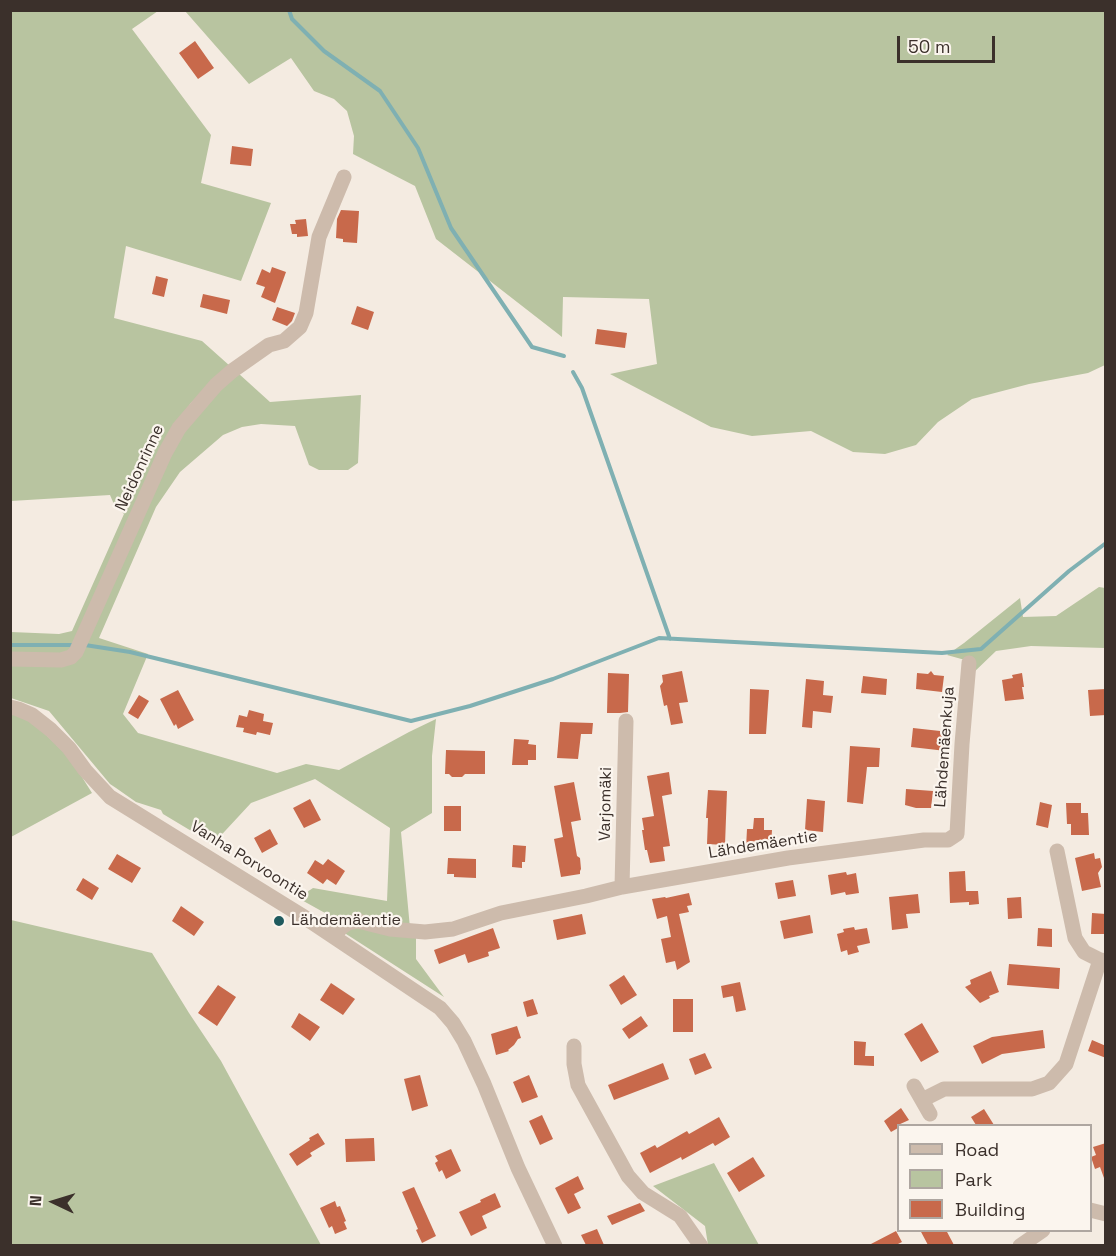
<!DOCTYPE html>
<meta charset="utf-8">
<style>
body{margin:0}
#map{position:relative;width:1116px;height:1256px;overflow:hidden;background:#f4ebe1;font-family:"Space Grotesk",sans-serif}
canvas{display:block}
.frame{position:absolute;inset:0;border:12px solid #3b302b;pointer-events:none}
.legend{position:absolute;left:897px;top:1124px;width:195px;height:108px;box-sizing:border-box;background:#fbf5ee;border:2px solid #aea6a0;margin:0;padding:8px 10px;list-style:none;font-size:18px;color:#3b302b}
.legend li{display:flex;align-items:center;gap:12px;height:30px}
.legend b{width:30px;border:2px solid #aea6a0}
.north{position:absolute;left:24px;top:1172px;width:60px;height:60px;-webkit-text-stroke:4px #fbf5ee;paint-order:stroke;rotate:274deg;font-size:16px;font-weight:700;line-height:24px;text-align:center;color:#3b302b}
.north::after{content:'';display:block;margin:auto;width:21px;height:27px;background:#3b302b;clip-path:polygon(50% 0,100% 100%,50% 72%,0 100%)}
.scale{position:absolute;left:897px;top:36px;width:98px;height:27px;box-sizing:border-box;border:3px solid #3b302b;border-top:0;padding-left:8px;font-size:18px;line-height:21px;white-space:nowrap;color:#3b302b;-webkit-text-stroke:4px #fbf5ee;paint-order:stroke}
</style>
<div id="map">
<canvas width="1116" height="1256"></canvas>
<div class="frame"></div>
<ul class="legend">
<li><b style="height:8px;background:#cdbbac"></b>Road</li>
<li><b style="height:16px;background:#b8c4a0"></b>Park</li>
<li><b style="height:16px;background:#c8694b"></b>Building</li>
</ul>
<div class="north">N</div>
<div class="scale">50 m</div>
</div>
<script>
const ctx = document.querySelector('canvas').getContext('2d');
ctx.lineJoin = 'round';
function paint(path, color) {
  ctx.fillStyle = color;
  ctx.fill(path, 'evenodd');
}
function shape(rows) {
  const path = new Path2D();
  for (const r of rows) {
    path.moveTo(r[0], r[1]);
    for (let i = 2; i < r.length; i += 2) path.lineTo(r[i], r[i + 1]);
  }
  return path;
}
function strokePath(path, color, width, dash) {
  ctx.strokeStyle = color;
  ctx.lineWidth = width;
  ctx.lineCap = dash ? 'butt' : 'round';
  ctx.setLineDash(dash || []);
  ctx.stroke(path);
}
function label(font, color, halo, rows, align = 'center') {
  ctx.font = font + ' "Space Grotesk",sans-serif';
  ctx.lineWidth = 4.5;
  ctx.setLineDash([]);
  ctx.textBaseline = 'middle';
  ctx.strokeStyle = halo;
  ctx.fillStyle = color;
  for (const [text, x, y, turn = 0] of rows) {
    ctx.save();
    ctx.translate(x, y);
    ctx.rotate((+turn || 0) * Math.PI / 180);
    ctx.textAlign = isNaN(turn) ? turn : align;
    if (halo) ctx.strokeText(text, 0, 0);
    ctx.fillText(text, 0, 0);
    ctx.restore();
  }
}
const green = shape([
 [11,11,158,11,132,29,211,135,201,183,271,203,241,281,126,246,114,318,202,341,230,366,190,404,165,465,190,420,238,373,270,402,361,395,358,463,348,470,319,470,309,465,295,426,261,424,242,427,223,435,180,472,156,507,99,638,148,654,123,714,138,733,277,773,306,764,339,770,409,732,436,719,432,756,432,813,401,832,410,928,336,927,325,913,298,898,313,888,387,901,390,828,315,779,251,803,213,844,163,814,161,810,136,802,116,788,110,784,49,711,11,698,11,632,59,634,72,631,124,514,113,502,110,495,11,501],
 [185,11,1105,11,1105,365,1088,373,1029,384,972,399,938,422,916,445,885,454,853,452,811,431,752,436,711,427,610,374,657,364,649,299,563,297,562,337,436,239,415,186,353,154,354,136,347,111,334,99,314,91,291,58,249,84],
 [1099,587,1105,588,1105,648,1031,646,996,651,971,675,965,660,947,655,964,643,1020,598,1023,617,1056,616],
 [11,712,33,722,70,758,92,793,11,837],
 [11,920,152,953,189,1013,221,1061,321,1245,11,1245],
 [349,927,416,935,416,959,444,997,343,932],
 [714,1163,750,1229,759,1245,708,1245,705,1226,653,1186]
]);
const stream = shape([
 [289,10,292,19,324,51,380,91,418,148,451,228,532,347,564,356],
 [573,372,582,388,670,639],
 [10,645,71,645,76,646],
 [85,645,130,652,411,721,470,706,553,679,659,638,942,653,981,649,1069,571,1106,543]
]);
const building = shape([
 [195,41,214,68,198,79,179,53],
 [232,146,253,149,251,166,230,164],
 [341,210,359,211,357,243,343,242,343,239,336,238,337,219],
 [306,219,308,236,297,237,297,234,292,234,290,224,296,224,295,220],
 [272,267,286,272,275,303,261,297,265,287,256,284,262,269,270,273],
 [156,276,168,279,164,297,152,294],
 [203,294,230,300,227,314,200,307],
 [357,306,374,312,368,330,351,324],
 [277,307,295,313,292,321,287,326,272,320],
 [597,329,627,333,625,348,595,344],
 [682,671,688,702,679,703,683,723,671,725,667,705,664,706,660,686,663,682,662,675],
 [931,671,934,675,944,676,942,692,916,689,917,673,928,674],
 [608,673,629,674,628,712,620,713,607,713],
 [1022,673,1024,687,1022,687,1024,699,1005,701,1002,680,1013,678,1012,675],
 [863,676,887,679,886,695,861,693],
 [806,679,824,681,823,695,833,696,831,713,813,711,812,728,802,727],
 [750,689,769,690,766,734,749,734],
 [1106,689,1106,715,1090,716,1088,690],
 [178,690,194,720,178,729,176,724,174,726,160,699],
 [139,695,149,701,138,719,128,713],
 [249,710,264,714,263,721,273,723,270,735,257,732,256,735,243,732,244,728,236,727,239,715,247,717],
 [560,722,593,723,592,734,581,734,578,759,557,758],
 [913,728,940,731,940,733,947,734,946,751,911,747],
 [514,739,529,740,528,744,536,745,536,760,528,760,528,765,512,765],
 [850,746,880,748,879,767,867,767,863,804,847,802],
 [446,750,485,751,485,774,465,774,462,777,452,777,449,774,445,774],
 [669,772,672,794,662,796,670,846,663,847,665,861,650,863,647,850,645,850,642,830,644,830,642,818,654,816,647,776],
 [574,782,581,820,571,822,577,856,580,858,581,869,580,871,580,874,561,877,554,839,563,837,554,786],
 [906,789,933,791,931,808,916,808,905,805],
 [708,790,727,791,725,845,707,844,708,818,706,818],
 [310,799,321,820,304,828,293,808],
 [807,799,825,801,823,832,805,830],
 [1040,802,1052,805,1048,828,1036,825],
 [1066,803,1081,803,1081,813,1088,813,1089,835,1071,835,1071,824,1067,824],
 [444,806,461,806,461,831,444,831],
 [754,818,764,818,764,830,772,830,771,846,759,846,759,849,746,848,747,829,753,829],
 [270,829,278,844,262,853,254,838],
 [513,845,526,846,525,862,522,862,522,868,512,867],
 [1094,853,1095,859,1100,858,1102,867,1098,873,1101,887,1082,891,1075,858],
 [117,854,141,868,132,883,108,869],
 [448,858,476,859,476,878,454,877,454,874,447,874],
 [328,859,345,871,336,885,327,879,323,884,307,873,315,860,323,865],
 [965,871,966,891,978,891,979,904,969,905,969,902,950,903,949,872],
 [846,872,847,875,856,873,859,893,846,895,845,892,831,895,828,875],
 [83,878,99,888,92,900,76,890],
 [793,880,796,896,778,899,775,883],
 [689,893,692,905,687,906,689,912,679,914,690,962,677,970,675,961,666,963,661,939,671,937,667,916,657,919,652,899,665,897,666,898],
 [918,894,920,913,906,914,908,928,892,930,889,897],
 [1021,897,1022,918,1008,919,1007,898],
 [181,906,204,922,194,936,172,921],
 [1092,913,1106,914,1106,934,1091,934],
 [582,914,586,934,557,940,553,920],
 [810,915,813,933,784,939,780,921],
 [854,927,855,930,867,928,870,943,857,946,859,952,848,955,847,950,841,952,837,934,844,932,843,929],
 [493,928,500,948,488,952,489,956,468,963,465,954,439,964,434,950],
 [1038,928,1052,929,1052,947,1037,946],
 [1009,964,1060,968,1059,989,1007,985],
 [991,971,999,992,989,996,990,998,980,1003,965,987,971,984,970,980],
 [624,975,637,995,621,1005,609,985],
 [740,982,746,1010,736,1012,733,996,723,998,721,986],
 [331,983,355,999,343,1015,320,1000],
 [218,985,236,997,217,1026,198,1013],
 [533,999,538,1014,527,1017,523,1002],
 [673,999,693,999,693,1032,673,1032],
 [299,1013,320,1027,310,1041,291,1027],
 [641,1016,648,1026,629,1039,622,1029],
 [922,1023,939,1052,921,1062,904,1034],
 [517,1026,521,1038,518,1039,514,1045,508,1050,509,1051,496,1055,491,1034],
 [1043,1030,1045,1048,1002,1054,982,1064,973,1046,992,1037],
 [1092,1040,1106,1046,1106,1058,1088,1051],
 [854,1041,866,1042,865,1056,874,1056,874,1066,854,1065],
 [705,1053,712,1068,695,1075,689,1059],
 [663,1063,669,1079,614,1100,608,1085],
 [420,1075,428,1106,412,1111,404,1079],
 [529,1075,538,1097,522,1103,513,1082],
 [901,1108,909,1120,898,1125,898,1128,891,1132,884,1121],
 [984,1109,994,1125,976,1125,971,1117],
 [542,1115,553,1139,540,1145,529,1121],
 [719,1117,730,1137,715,1146,713,1143,682,1160,681,1157,650,1173,640,1153,655,1145,657,1148,687,1131,689,1134],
 [318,1133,325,1144,310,1153,312,1156,297,1166,289,1154,310,1140,309,1138],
 [374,1138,375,1161,346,1162,345,1139],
 [1106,1143,1106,1178,1104,1178,1100,1167,1095,1169,1091,1157,1096,1155,1093,1147],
 [451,1149,461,1171,446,1179,442,1170,439,1172,435,1163,438,1161,435,1156],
 [753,1157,765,1176,739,1192,727,1173],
 [578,1176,584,1189,574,1194,581,1208,568,1214,555,1188],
 [414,1187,436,1236,422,1243,416,1230,418,1229,402,1192],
 [495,1193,501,1207,482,1216,487,1228,471,1236,459,1212,481,1202,480,1200],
 [335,1201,337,1207,340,1206,346,1221,344,1222,347,1229,335,1234,332,1226,329,1228,320,1208],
 [640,1203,645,1211,612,1225,607,1216],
 [597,1229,604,1245,586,1245,581,1235],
 [920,1230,946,1230,954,1245,928,1245],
 [896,1231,902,1242,896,1245,869,1245]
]);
const minor = shape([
 [10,659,61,660,71,657,76,652,165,453,179,428,216,385,232,371,269,345,284,341,300,327,306,313,319,237,344,177],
 [10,707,18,709,32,715,51,730,69,748,85,770,110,797,304,917,440,1008,453,1023,464,1041,484,1084,518,1168,555,1246],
 [1057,851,1075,938,1084,952,1100,960,1106,961],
 [622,887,626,721],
 [334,936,341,928,348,923,358,921,390,929,425,932,453,929,501,913,586,896,622,887,788,858,924,840,948,840,957,834,962,744,969,663],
 [574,1046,574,1064,578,1085,628,1176,643,1193,680,1216,701,1246],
 [914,1086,930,1114],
 [922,1100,944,1089,1032,1089,1049,1083,1066,1064,1100,960],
 [1090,1210,1106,1214],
 [1020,1246,1043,1230]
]);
const markers = [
 [279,921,6,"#1f5a5e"]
];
const streetNames = [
 ["Neidonrinne",140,468,-65],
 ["Lähdemäenkuja",945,747,-86],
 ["Varjomäki",606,804,-89],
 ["Lähdemäentie",763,845,-9],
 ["Vanha Porvoontie",249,861,32]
];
const poiNames = [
 ["Lähdemäentie",291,921]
];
paint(green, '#b8c4a0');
strokePath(stream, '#7fb0b2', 4);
paint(building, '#c8694b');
strokePath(minor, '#cdbbac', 15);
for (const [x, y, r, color] of markers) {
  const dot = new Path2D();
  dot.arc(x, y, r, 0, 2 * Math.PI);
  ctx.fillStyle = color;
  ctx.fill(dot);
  strokePath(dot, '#fbf5ee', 2);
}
label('16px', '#3b302b', '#fbf5ee', streetNames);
label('16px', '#3b302b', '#fbf5ee', poiNames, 'left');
</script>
